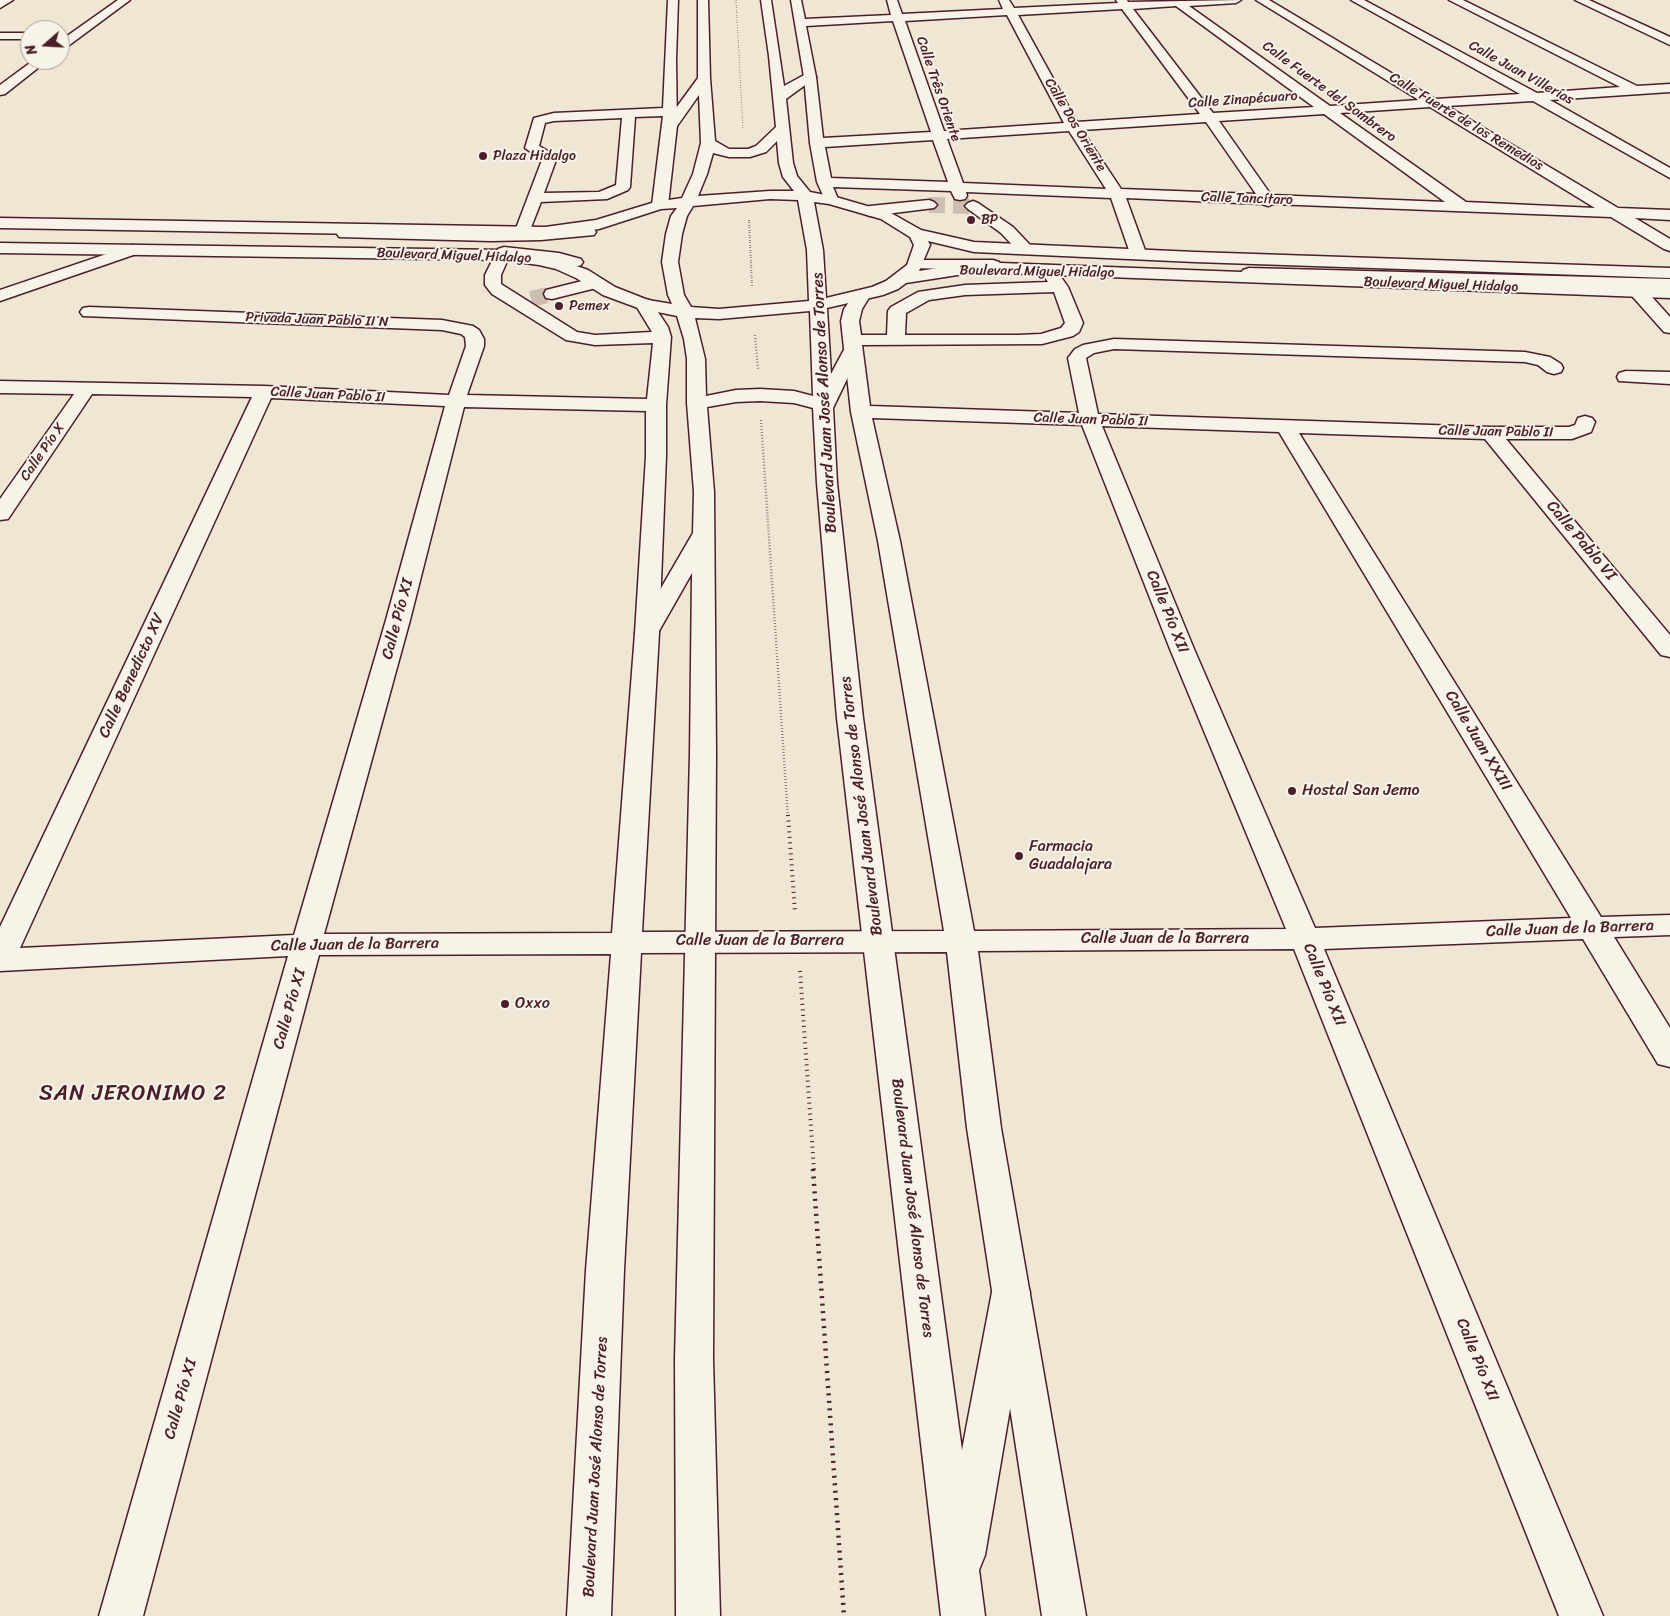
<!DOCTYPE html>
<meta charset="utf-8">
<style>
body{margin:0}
#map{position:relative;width:1670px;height:1616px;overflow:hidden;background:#efe6d4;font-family:Sriracha,sans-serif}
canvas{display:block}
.north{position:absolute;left:20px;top:20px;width:50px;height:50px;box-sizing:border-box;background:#f7f3e8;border:1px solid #b29e9c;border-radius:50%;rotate:251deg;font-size:14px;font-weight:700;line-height:20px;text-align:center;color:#4a1f2b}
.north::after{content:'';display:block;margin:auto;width:18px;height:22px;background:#4a1f2b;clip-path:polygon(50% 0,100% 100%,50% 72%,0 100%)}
</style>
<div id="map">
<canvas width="1670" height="1616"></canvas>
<div class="north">N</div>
</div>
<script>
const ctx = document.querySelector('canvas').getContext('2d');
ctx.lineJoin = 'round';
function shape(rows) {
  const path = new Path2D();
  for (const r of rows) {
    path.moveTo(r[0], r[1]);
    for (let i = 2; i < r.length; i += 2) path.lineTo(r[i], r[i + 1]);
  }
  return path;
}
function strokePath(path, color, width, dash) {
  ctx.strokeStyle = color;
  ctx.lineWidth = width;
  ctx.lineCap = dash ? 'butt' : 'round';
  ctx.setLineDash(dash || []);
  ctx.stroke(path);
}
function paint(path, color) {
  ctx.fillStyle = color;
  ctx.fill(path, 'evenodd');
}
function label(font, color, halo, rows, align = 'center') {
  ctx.font = font + ' Sriracha,sans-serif';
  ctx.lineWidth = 4;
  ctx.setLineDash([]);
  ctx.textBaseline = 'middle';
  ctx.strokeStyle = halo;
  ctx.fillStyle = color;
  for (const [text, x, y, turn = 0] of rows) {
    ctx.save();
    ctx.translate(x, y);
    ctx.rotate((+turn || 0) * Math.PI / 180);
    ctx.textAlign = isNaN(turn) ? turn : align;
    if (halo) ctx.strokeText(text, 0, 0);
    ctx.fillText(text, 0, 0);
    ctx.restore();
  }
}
const minorTunnel = shape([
 [929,205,973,206],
 [531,299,552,294]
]);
const pathFar4 = shape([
 [736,0,743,129]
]);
const pathFar3 = shape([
 [749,220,752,286]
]);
const pathFar2 = shape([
 [755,335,758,369],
 [761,420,788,817]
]);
const pathFar1 = shape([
 [788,815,795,912],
 [800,971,814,1170]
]);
const path = shape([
 [813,1169,844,1616]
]);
const minor = shape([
 [0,0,13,0,0,8,0,0],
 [118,0,130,0,64,49,60,50,60,41,118,0],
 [668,0,678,0,676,60,677,126,668,205,665,208,655,208,652,205,663,116,635,117,630,187,628,190,607,199,541,202,530,230,588,227,594,229,596,232,594,235,541,240,491,241,339,237,337,234,339,231,345,229,515,231,542,160,525,148,534,118,554,113,663,108,668,0],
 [622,118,616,185,599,192,544,193,556,160,553,154,539,146,545,123,554,121,622,118],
 [791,0,801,0,805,19,891,15,887,0,897,0,902,14,1003,9,999,0,1009,0,1014,8,1118,3,1116,0,1127,0,1128,2,1241,0,1236,3,1189,6,1330,106,1419,100,1256,0,1269,0,1435,99,1520,94,1351,0,1364,0,1537,93,1620,87,1449,0,1463,0,1637,86,1670,84,1670,92,1550,100,1670,168,1670,178,1533,101,1447,106,1618,208,1670,210,1670,220,1635,218,1670,239,1670,251,1664,249,1611,217,1273,204,1268,206,1262,204,1126,198,1146,253,1144,256,1138,258,1132,256,1130,253,1111,198,966,192,967,196,965,199,960,200,955,199,951,191,833,187,838,199,836,202,831,203,826,202,817,182,810,143,804,77,791,0],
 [1176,6,1314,107,1213,113,1133,9,1176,6],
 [1122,9,1200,114,1077,122,1018,15,1122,9],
 [1007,15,1064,123,944,131,905,21,1007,15],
 [893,21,931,132,823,138,816,77,806,26,893,21],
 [1430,107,1595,208,1466,202,1340,113,1430,107],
 [1324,114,1445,202,1271,195,1219,121,1324,114],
 [1206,122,1256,194,1121,189,1082,130,1206,122],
 [1069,131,1106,189,963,183,947,139,1069,131],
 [933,140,948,182,831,178,825,147,933,140],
 [1575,0,1589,0,1670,37,1670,45,1575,0],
 [0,33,30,33,30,39,0,39,0,33],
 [34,60,48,60,5,94,0,95,0,85,34,60],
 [929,200,934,202,937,205,934,208,870,216,865,214,862,211,865,208,870,206,929,200],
 [973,201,978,203,1013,227,1031,246,1033,249,1031,252,1019,252,1001,233,968,209,965,206,968,203,973,201],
 [133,245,139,247,141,250,139,253,0,301,0,290,133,245],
 [504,247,559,253,581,259,583,262,581,265,575,267,559,263,509,257,501,275,501,284,504,286,577,332,595,335,652,332,635,304,638,300,644,299,650,300,668,327,671,337,666,405,666,456,659,633,642,932,944,931,878,541,851,412,841,321,844,309,856,292,868,292,870,296,862,309,859,321,861,335,887,335,888,311,891,307,918,292,965,285,1048,282,1040,270,1042,267,1048,265,1054,267,1068,287,1083,323,1079,332,1073,336,1042,344,862,345,870,406,1079,413,1068,358,1075,349,1083,345,1114,339,1525,352,1550,357,1561,364,1563,368,1561,372,1554,374,1547,372,1538,365,1525,362,1114,349,1094,353,1086,358,1098,414,1491,427,1569,427,1575,425,1578,418,1585,416,1592,418,1595,422,1591,432,1572,439,1506,439,1670,635,1670,657,1661,655,1485,439,1299,433,1601,917,1670,915,1670,935,1614,937,1670,1028,1670,1067,1658,1064,1583,939,1324,949,1603,1616,1559,1616,1294,949,978,951,1001,1128,1086,1616,1042,1616,967,1128,947,952,641,953,624,1270,611,1616,567,1616,586,1270,611,954,319,955,143,1616,99,1616,288,956,0,971,0,927,252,397,92,394,8,519,0,520,0,499,74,394,0,393,0,381,264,386,449,395,466,346,465,337,461,334,442,330,83,316,80,312,83,308,89,307,442,320,473,326,479,330,484,339,484,346,467,395,647,399,653,343,595,345,566,340,492,294,485,285,485,275,498,249,504,247],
 [1054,292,1065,323,1061,328,1041,334,1018,335,905,335,906,313,929,300,965,295,1054,292],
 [271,398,445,406,386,620,294,935,20,948,271,398],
 [464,407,646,411,646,456,635,633,612,933,324,934,410,620,464,407],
 [872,418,1082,425,1170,649,1286,929,974,931,900,541,872,418],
 [1102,426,1279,432,1571,918,1315,928,1194,649,1102,426],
 [915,260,993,260,999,262,1001,265,999,268,993,270,909,268,907,265,909,262,915,260],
 [1249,268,1670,279,1670,289,1644,288,1670,317,1670,333,1664,332,1632,296,1630,292,1633,288,1243,276,1241,273,1243,270,1249,268],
 [594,278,600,279,602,283,600,287,552,299,546,298,544,294,546,290,594,278],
 [1626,371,1670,372,1670,384,1619,381,1617,377,1619,373,1626,371]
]);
const major = shape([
 [698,0,708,0,710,78,715,141,729,149,748,149,756,146,776,127,769,56,761,0,771,0,784,86,806,74,810,73,816,77,786,99,793,163,797,176,810,192,836,197,891,213,921,230,974,242,1195,252,1670,268,1670,278,1195,262,974,252,928,241,930,245,919,271,964,264,1000,263,1670,288,1670,298,1000,273,964,274,906,283,898,289,883,295,827,308,831,374,846,346,852,345,858,346,861,350,833,408,837,483,863,718,962,1450,992,1292,998,1281,1011,1276,1024,1281,1030,1292,985,1555,979,1570,985,1616,941,1616,837,718,817,483,813,408,794,403,760,401,736,402,707,407,714,492,716,753,713,1359,720,1616,676,1616,675,1359,690,753,692,573,655,638,647,640,639,638,635,633,693,533,694,492,687,403,687,359,684,339,677,316,638,308,603,295,576,278,556,269,539,265,502,260,0,253,0,243,502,250,540,255,568,263,588,270,615,287,648,300,672,304,668,295,662,262,666,234,671,216,677,208,661,209,599,229,545,237,0,228,0,218,545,227,596,220,655,202,682,198,693,174,701,143,699,95,675,129,665,129,663,126,698,78,698,0],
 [777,141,779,163,783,177,794,191,770,191,698,196,707,174,713,153,729,157,750,157,766,152,777,141],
 [770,199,798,200,807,250,809,301,719,309,691,307,684,295,678,262,682,234,687,216,693,206,770,199],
 [814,202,829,204,881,219,910,237,914,245,907,265,886,281,872,287,826,298,823,250,814,202],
 [810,311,813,396,794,391,760,389,736,390,706,396,705,359,695,318,719,319,810,311]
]);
const markers = [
 [483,156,5,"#4a1f2b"],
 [971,220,5,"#4a1f2b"],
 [559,306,5,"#4a1f2b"],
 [1292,791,5,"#4a1f2b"],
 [1019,856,5,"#4a1f2b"],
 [505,1004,5,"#4a1f2b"]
];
const farStreetnames = [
 ["Calle Juan Villerías",1521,73,29],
 ["Calle Três Oriente",938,89,71],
 ["Calle Fuerte del Sombrero",1329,92,36],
 ["Calle Zinapécuaro",1243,100,-4],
 ["Calle Fuerte de los Remedios",1466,122,31],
 ["Calle Dos Oriente",1075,125,59],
 ["Calle Tancítaro",1247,199,2],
 ["Boulevard Miguel Hidalgo",454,256,2],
 ["Boulevard Miguel Hidalgo",1037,272,1],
 ["Boulevard Miguel Hidalgo",1441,285,2],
 ["Privada Juan Pablo II N",317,320,2],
 ["Calle Juan Pablo II",328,395,3],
 ["Calle Juan Pablo II",1091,420,2],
 ["Calle Juan Pablo II",1496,432,1],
 ["Calle Pío X",43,452,-55]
];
const farPoinames = [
 ["Plaza Hidalgo",493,156],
 ["BP",981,220],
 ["Pemex",569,306]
];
const streetNames = [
 ["Boulevard Juan José Alonso de Torres",825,403,-93],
 ["Calle Pablo VI",1581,541,50],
 ["Calle Pío XII",1167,612,68],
 ["Calle Pío XI",398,619,-75],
 ["Calle Benedicto XV",132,676,-65],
 ["Calle Juan XXIII",1478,741,59],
 ["Boulevard Juan José Alonso de Torres",862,806,-97],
 ["Calle Juan de la Barrera",1570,929,-2],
 ["Calle Juan de la Barrera",1165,939],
 ["Calle Juan de la Barrera",760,941],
 ["Calle Juan de la Barrera",355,945,-1],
 ["Calle Pío XII",1324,985,68],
 ["Calle Pío XI",290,1009,-74],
 ["Boulevard Juan José Alonso de Torres",912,1208,83],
 ["Calle Pío XII",1477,1360,68],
 ["Calle Pío XI",181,1399,-74],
 ["Boulevard Juan José Alonso de Torres",596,1467,-87]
];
const poiNames = [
 ["Hostal San Jemo",1302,791],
 ["Farmacia",1029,847],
 ["Guadalajara",1029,865],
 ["Oxxo",515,1004]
];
const nearQuarternames = [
 ["SAN JERONIMO 2",133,1094]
];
strokePath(minorTunnel, '#cebeb2', 16, [16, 8]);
strokePath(minor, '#4a1f2b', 3);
strokePath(major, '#4a1f2b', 3);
strokePath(pathFar4, '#4a1f2b', 1, [0.5, 2]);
strokePath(pathFar3, '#4a1f2b', 2, [0.5, 2]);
strokePath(pathFar2, '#4a1f2b', 2.5, [0.5, 2.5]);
strokePath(pathFar1, '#4a1f2b', 4, [1, 4.5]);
strokePath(path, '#4a1f2b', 4.5, [2, 5.5]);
paint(minor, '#f7f3e8');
paint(major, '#f7f3e8');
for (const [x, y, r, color] of markers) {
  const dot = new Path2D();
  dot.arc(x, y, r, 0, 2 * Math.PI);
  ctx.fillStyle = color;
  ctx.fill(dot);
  strokePath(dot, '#f7f3e8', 2);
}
label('14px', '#4a1f2b', '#f7f3e8', farStreetnames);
label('14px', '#4a1f2b', '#f7f3e8', farPoinames, 'left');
label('16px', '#4a1f2b', '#f7f3e8', streetNames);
label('16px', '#4a1f2b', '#f7f3e8', poiNames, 'left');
ctx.letterSpacing = '1px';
label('22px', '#4a1f2b', '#f7f3e8', nearQuarternames);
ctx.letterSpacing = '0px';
</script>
